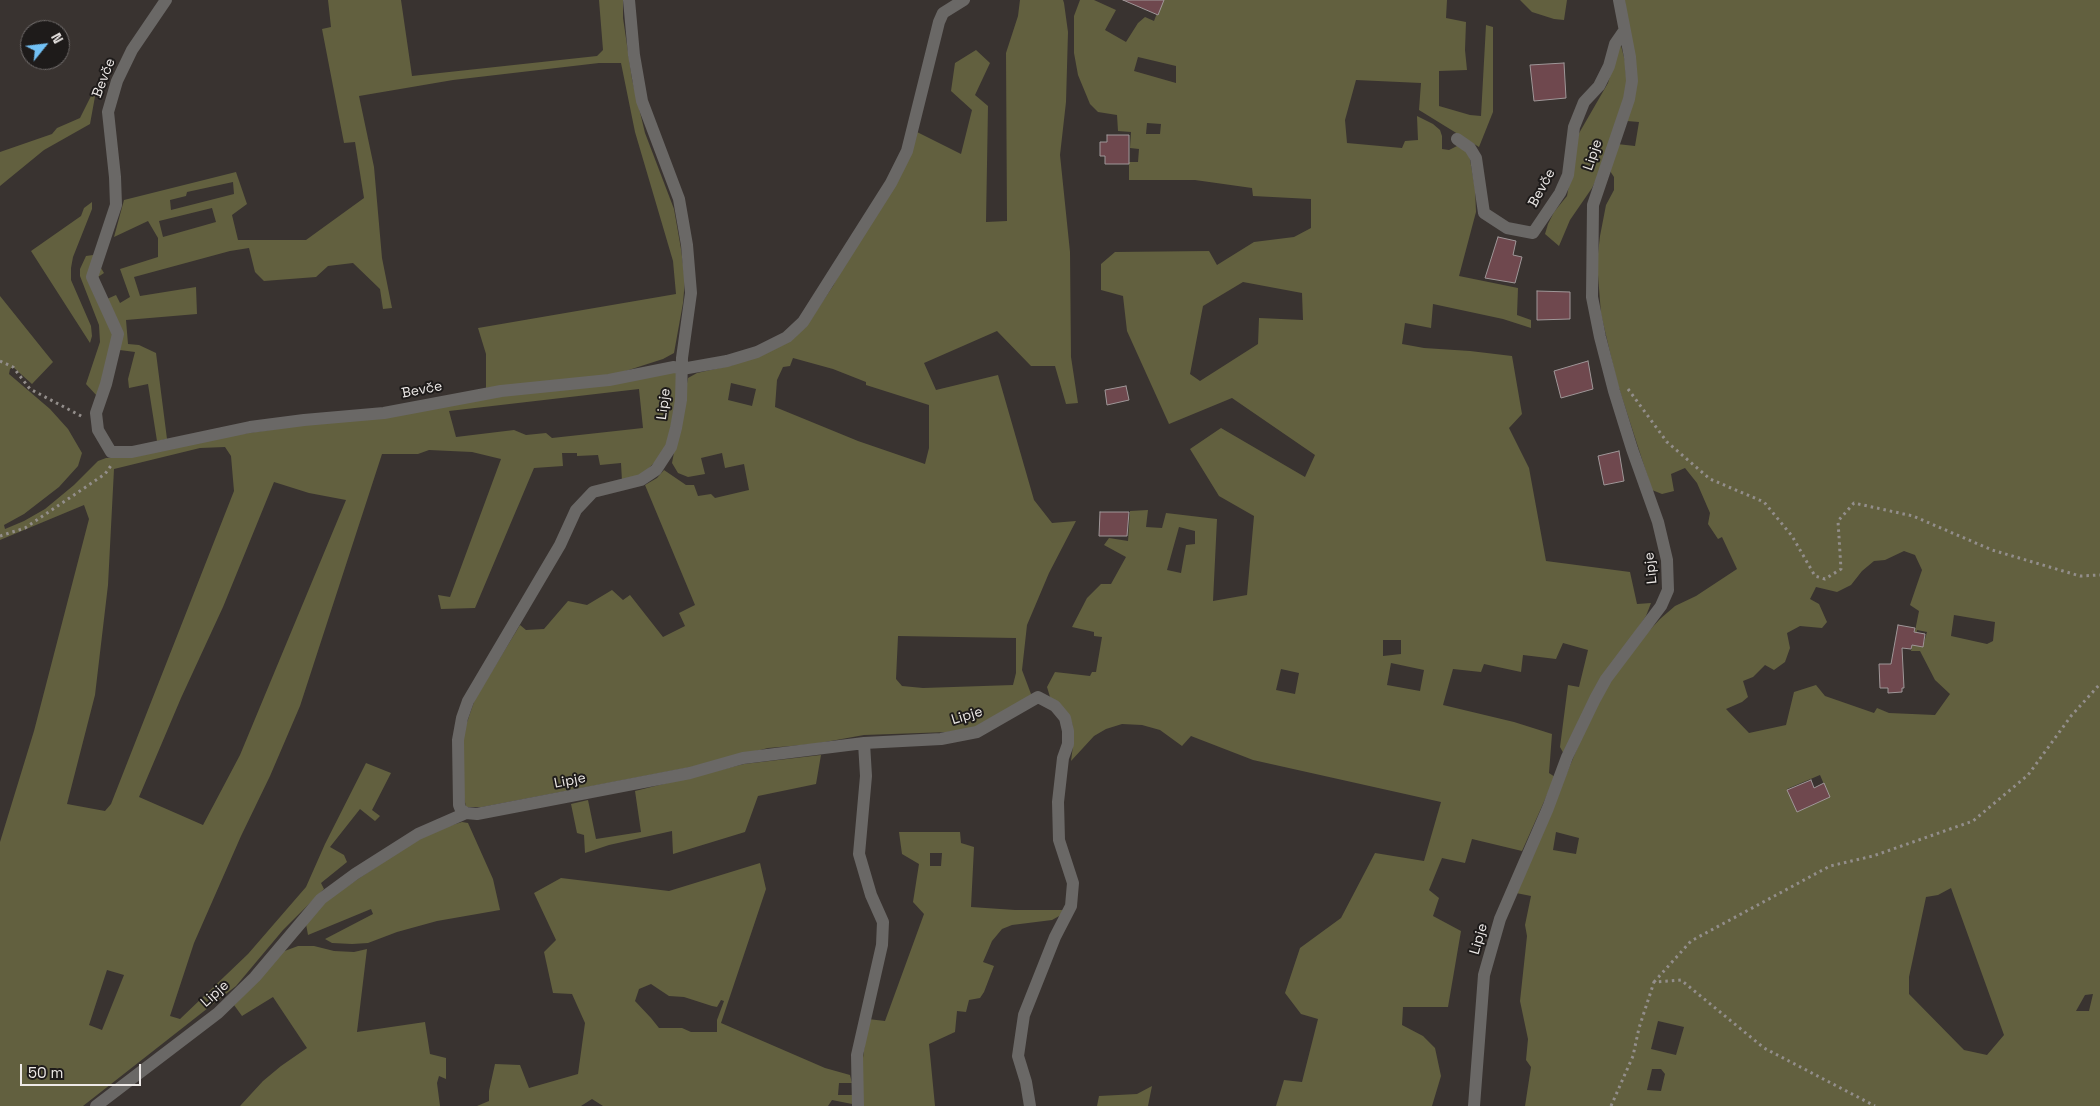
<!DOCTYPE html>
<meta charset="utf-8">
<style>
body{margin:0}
#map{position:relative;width:2100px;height:1106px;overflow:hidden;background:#393330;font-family:"Space Grotesk",sans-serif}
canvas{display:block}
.north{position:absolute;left:20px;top:20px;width:50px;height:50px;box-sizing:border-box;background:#1e1b1a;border:1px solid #716d6c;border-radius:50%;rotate:61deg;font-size:14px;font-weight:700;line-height:20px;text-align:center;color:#ede9e7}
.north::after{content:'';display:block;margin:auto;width:18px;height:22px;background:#72c1f5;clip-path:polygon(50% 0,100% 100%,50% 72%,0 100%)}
.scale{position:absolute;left:20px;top:1064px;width:121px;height:22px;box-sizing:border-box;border:2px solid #ede9e7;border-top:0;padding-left:6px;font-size:15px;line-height:18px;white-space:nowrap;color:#ede9e7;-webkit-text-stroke:4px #1e1b1a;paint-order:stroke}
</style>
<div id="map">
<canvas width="2100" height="1106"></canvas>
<div class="north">N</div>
<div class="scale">50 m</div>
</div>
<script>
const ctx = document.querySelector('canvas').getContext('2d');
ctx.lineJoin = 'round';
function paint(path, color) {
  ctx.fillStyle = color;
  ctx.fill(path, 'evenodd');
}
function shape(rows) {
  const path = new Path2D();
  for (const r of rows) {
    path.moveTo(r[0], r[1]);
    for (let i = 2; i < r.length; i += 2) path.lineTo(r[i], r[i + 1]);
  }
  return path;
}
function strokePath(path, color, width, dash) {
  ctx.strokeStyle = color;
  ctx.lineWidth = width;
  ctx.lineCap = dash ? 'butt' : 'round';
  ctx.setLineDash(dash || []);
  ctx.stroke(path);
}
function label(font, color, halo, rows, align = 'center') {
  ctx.font = font + ' "Space Grotesk",sans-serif';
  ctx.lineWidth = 4;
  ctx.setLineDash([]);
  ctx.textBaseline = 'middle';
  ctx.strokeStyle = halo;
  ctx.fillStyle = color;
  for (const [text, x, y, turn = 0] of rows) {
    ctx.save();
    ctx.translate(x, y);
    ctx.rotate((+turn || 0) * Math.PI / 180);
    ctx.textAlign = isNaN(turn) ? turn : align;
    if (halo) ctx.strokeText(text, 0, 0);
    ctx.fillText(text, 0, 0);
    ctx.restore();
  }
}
const green = shape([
 [328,0,401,0,412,76,597,56,603,50,599,0,623,0,623,18,632,79,645,133,674,209,681,249,685,280,683,303,674,353,663,359,610,376,486,388,486,354,478,328,676,294,673,261,635,132,621,63,599,63,453,80,359,96,374,167,382,258,392,308,383,309,380,289,353,263,328,266,316,277,264,281,255,272,249,248,230,251,134,277,140,296,196,287,197,314,126,320,128,344,139,345,156,353,167,439,157,441,148,384,129,388,128,379,135,352,112,349,97,396,86,384,100,342,99,325,80,276,80,269,86,256,93,255,104,273,98,277,107,299,116,295,120,303,130,297,120,269,158,257,158,238,148,221,114,237,124,200,236,172,247,204,232,215,238,240,306,240,364,198,355,142,344,143,322,29,331,27],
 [233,182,234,194,171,210,170,200,186,196,187,192],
 [212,208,216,222,163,237,159,221],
 [1020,0,1063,0,1064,3,1068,32,1066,102,1060,155,1070,252,1071,357,1078,403,1066,404,1055,366,1031,366,997,331,924,363,936,390,998,375,1034,500,1052,523,1076,521,1049,573,1027,625,1022,670,1031,694,1030,699,980,727,948,732,864,735,814,744,768,748,697,766,482,807,466,807,463,793,461,757,465,728,475,699,520,625,526,630,544,629,568,601,587,605,612,590,623,600,630,595,663,637,685,626,679,613,695,605,645,485,657,478,664,470,686,485,694,485,698,496,711,494,715,498,749,490,744,464,725,468,722,453,701,458,705,474,688,477,678,473,672,463,688,378,697,373,733,365,805,328,833,286,917,132,961,154,972,110,951,91,955,63,976,50,990,63,975,95,988,106,986,222,1007,221,1006,53,1018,16],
 [793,358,833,369,866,382,866,385,929,405,929,448,925,464,858,441,775,407,777,380,783,367,790,366],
 [731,383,756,389,752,406,728,400],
 [898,636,1016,638,1016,673,1013,685,923,688,902,686,896,679],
 [1080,0,1094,0,1116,10,1105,30,1126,42,1138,23,1145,17,1154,21,1162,0,1447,0,1446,18,1466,22,1465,50,1467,70,1439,71,1439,106,1470,115,1481,116,1486,25,1493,27,1493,112,1479,147,1419,110,1421,83,1356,80,1345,120,1347,143,1402,148,1405,141,1418,140,1417,116,1433,124,1440,130,1442,136,1442,149,1449,150,1459,145,1469,154,1475,188,1476,212,1459,276,1518,288,1517,315,1531,320,1531,328,1503,319,1433,304,1431,328,1405,323,1402,344,1424,348,1470,351,1512,356,1522,414,1509,428,1529,468,1546,561,1630,572,1637,604,1651,603,1646,616,1629,641,1565,756,1560,747,1568,685,1579,687,1588,650,1563,643,1556,659,1523,655,1521,672,1484,664,1481,672,1453,669,1443,705,1514,722,1552,734,1549,773,1555,777,1522,851,1472,839,1465,863,1442,858,1429,890,1439,898,1433,916,1461,931,1448,1007,1403,1007,1402,1025,1423,1036,1435,1048,1441,1076,1432,1106,1276,1106,1284,1080,1302,1082,1318,1019,1301,1014,1285,993,1300,948,1341,918,1375,853,1424,861,1441,802,1253,760,1191,736,1182,746,1160,730,1142,725,1122,724,1106,729,1094,736,1071,761,1074,738,1072,723,1068,714,1050,697,1047,687,1055,672,1090,676,1092,672,1096,672,1102,637,1094,636,1094,632,1072,627,1087,598,1101,584,1111,584,1126,557,1104,545,1109,538,1128,541,1130,511,1148,510,1146,527,1162,528,1166,513,1217,519,1213,601,1247,595,1254,516,1219,496,1190,449,1221,428,1305,477,1315,455,1232,398,1169,424,1127,331,1123,296,1101,290,1101,264,1115,252,1209,251,1217,265,1254,242,1294,237,1311,228,1311,199,1253,196,1252,188,1195,180,1129,180,1129,162,1138,162,1139,149,1130,148,1131,132,1118,131,1117,115,1098,112,1090,104,1078,75,1074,53,1074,16],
 [1138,57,1176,66,1176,83,1134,71],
 [1147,123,1161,124,1160,134,1146,134],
 [1243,282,1302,293,1303,320,1259,318,1258,344,1200,381,1190,374,1203,306],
 [1179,527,1195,531,1195,544,1186,545,1181,573,1167,570],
 [1383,640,1401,640,1401,654,1383,656],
 [1391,663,1424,670,1420,691,1387,685],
 [1281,669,1299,673,1295,694,1276,690],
 [1520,0,1567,0,1564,20,1554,19,1532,12],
 [1625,0,2100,0,2100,1106,1525,1106,1531,1067,1526,1060,1528,1039,1520,1001,1527,936,1525,925,1531,896,1516,893,1599,697,1636,645,1660,619,1675,606,1696,596,1737,569,1722,537,1718,539,1708,524,1710,513,1697,483,1685,468,1671,474,1674,491,1662,494,1652,490,1617,382,1601,314,1597,262,1600,236,1606,205,1614,190,1614,177,1610,171,1617,144,1635,146,1639,122,1627,121],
 [1904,551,1915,555,1922,570,1910,605,1919,611,1911,651,1920,651,1935,680,1950,694,1935,715,1889,713,1877,708,1874,713,1825,696,1816,685,1794,692,1786,725,1749,733,1726,709,1742,702,1748,697,1743,681,1753,677,1765,665,1774,670,1785,662,1790,648,1787,633,1800,626,1822,628,1827,622,1819,604,1810,599,1816,587,1837,592,1851,585,1862,571,1874,561,1885,560],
 [1954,615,1995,622,1993,641,1987,644,1951,636],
 [1917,630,1927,632,1923,646,1915,645],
 [1820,775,1829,796,1798,810,1787,789],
 [1556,832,1579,838,1576,854,1553,850],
 [1951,888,2004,1035,1987,1055,1964,1050,1909,994,1909,977,1926,897,1938,895],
 [2093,994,2089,1011,2076,1011,2085,995],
 [1658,1021,1684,1027,1676,1055,1651,1049],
 [1652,1069,1661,1069,1665,1074,1661,1091,1647,1090],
 [1620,42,1625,61,1627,89,1602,168,1592,188,1570,220,1559,246,1545,234,1548,224,1554,212,1567,196,1578,135,1608,83],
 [96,91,90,124,44,150,0,186,0,152,52,134,57,128,80,118,93,92],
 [92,202,92,209,73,257,71,268,71,280,91,326,92,336,90,343,31,251,81,216,84,208],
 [0,296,53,362,32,384,13,367,10,369,9,374,50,409,68,429,82,453,78,466,59,487,24,514,4,525,5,529,24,521,45,509,74,485,98,461,106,458,120,458,180,443,677,370,678,389,668,442,662,455,642,475,622,481,621,463,600,465,598,455,577,456,577,453,562,453,563,466,534,468,475,608,441,609,438,595,450,597,501,459,472,452,429,450,418,454,382,454,300,706,270,776,241,836,194,943,170,1016,180,1019,248,954,306,887,325,844,366,763,391,773,372,810,380,816,375,821,360,809,330,847,344,855,347,862,321,883,324,889,283,930,236,986,83,1106,0,1106,0,842,34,731,89,519,84,505,0,540],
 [639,389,643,428,552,438,546,433,526,435,514,430,456,437,449,411],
 [225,447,231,456,234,491,111,804,105,811,67,804,95,695,108,585,114,469,200,448],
 [274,482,309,493,346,500,240,755,203,825,139,797,181,698,223,607],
 [107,970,124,975,102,1030,89,1025],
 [821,755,816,784,758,796,745,832,673,854,672,831,609,845,585,853,584,835,577,833,571,804,588,800,596,839,641,832,635,791,744,764],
 [462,822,468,823,493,879,500,910,437,921,397,932,368,943,352,944,332,943,325,939,373,914,371,909,308,935,306,924,322,903,400,851,433,831],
 [899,832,960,832,961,843,974,847,971,907,1015,910,1063,910,1061,915,1052,920,1012,925,1002,929,992,941,983,962,994,966,984,992,980,998,969,1000,966,1012,957,1011,955,1032,929,1044,935,1106,861,1106,860,1081,868,1019,885,1021,924,914,913,902,919,864,902,854],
 [930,853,942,853,941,866,930,866],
 [760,863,766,889,721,1023,825,1068,850,1075,852,1083,839,1083,838,1095,852,1095,852,1104,832,1100,828,1106,603,1106,592,1099,581,1106,477,1106,489,1101,489,1091,495,1064,520,1065,529,1088,578,1074,585,1023,572,994,553,993,544,952,556,940,534,893,561,878,669,891],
 [651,984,669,996,684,997,712,1006,717,1007,721,1000,724,1001,717,1020,717,1032,691,1032,682,1028,659,1028,651,1018,635,1001,639,989],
 [298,946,314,946,334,951,354,952,367,949,357,1032,425,1022,430,1054,446,1058,446,1079,439,1076,437,1083,440,1106,240,1106,263,1081,281,1066,307,1048,273,997,242,1016,234,1005,282,952],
 [1152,1086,1148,1106,1097,1106,1099,1096,1137,1094]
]);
const building = shape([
 [1123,0,1164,0,1158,15,1123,0],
 [1564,63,1566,98,1534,101,1530,65,1564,63],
 [1107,135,1129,135,1129,164,1105,164,1105,156,1100,156,1100,142,1107,142,1107,135],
 [1498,237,1516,241,1513,255,1522,257,1515,283,1485,278,1498,237],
 [1537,291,1570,292,1570,319,1537,320,1537,291],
 [1588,361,1593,389,1561,398,1554,371,1588,361],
 [1126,386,1129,400,1107,405,1105,390,1126,386],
 [1619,451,1624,481,1604,485,1598,456,1619,451],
 [1100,512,1129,512,1127,536,1099,536,1100,512],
 [1898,625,1915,628,1914,632,1925,634,1923,647,1912,645,1911,649,1902,648,1904,688,1902,688,1902,692,1888,693,1888,688,1880,688,1879,664,1891,664,1898,625],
 [1811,780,1814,788,1824,783,1830,797,1797,812,1787,790,1811,780]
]);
const path = shape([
 [0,361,13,367,30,389,83,417],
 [1628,389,1667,442,1710,479,1764,502,1792,536,1815,576,1825,579,1841,569,1838,521,1854,503,1913,516,1992,550,2080,576,2100,575],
 [0,536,25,528,105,474,112,464],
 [1654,982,1691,941,1830,866,1873,856,1973,821,2028,775,2071,716,2100,684],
 [1611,1106,1633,1056,1639,1028,1654,982,1681,980,1764,1048,1875,1106]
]);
const minor = shape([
 [166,0,132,50,117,81,108,112,115,177,116,205,92,277,118,334,106,384,96,413,98,430,111,452,132,452,250,427,304,420,384,413,501,391,609,380,674,367,682,369,727,361,757,352,787,337,803,322,891,183,907,151,939,22,943,13,964,0],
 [1457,139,1470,148,1476,158,1484,213,1507,228,1533,233,1560,193,1568,175,1574,127,1584,102,1599,86,1609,66,1615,44,1624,31],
 [466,813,461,810,459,805,458,740,462,718,468,701,560,545,576,510,593,492,641,480,656,470,671,447,676,428,681,400,682,358,691,293,687,245,679,199,642,101,634,55,629,0],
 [96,1106,218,1013,255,977,321,899,355,874,418,834,466,813,477,814,690,773,743,758,864,743,941,739,977,732,1038,697,1055,706,1065,718,1068,731,1068,744,1063,758,1058,802,1059,840,1073,883,1071,906,1055,937,1024,1015,1018,1056,1026,1082,1030,1106],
 [858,1106,857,1055,882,945,883,922,871,895,859,854,866,776,864,743],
 [1474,1106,1484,975,1500,919,1548,808,1567,757,1595,699,1606,679,1661,606,1668,590,1667,560,1658,522,1632,449,1614,391,1600,337,1592,297,1593,205,1629,99,1632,81,1630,57,1619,0]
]);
const streetNames = [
 ["Bevče",104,78,-69],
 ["Lipje",1593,155,-71],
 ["Bevče",1542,188,-62],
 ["Bevče",422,390,-11],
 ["Lipje",664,404,-83],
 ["Lipje",1651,568,-96],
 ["Lipje",967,716,-17],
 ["Lipje",570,781,-11],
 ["Lipje",1479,939,-74],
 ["Lipje",215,994,-42]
];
paint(green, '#62603f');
paint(building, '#6f484e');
strokePath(building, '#9f9798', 1);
strokePath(path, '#938e8b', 3, [2.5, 4]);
strokePath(minor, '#6a6866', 12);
label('14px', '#ede9e7', '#1e1b1a', streetNames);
</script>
